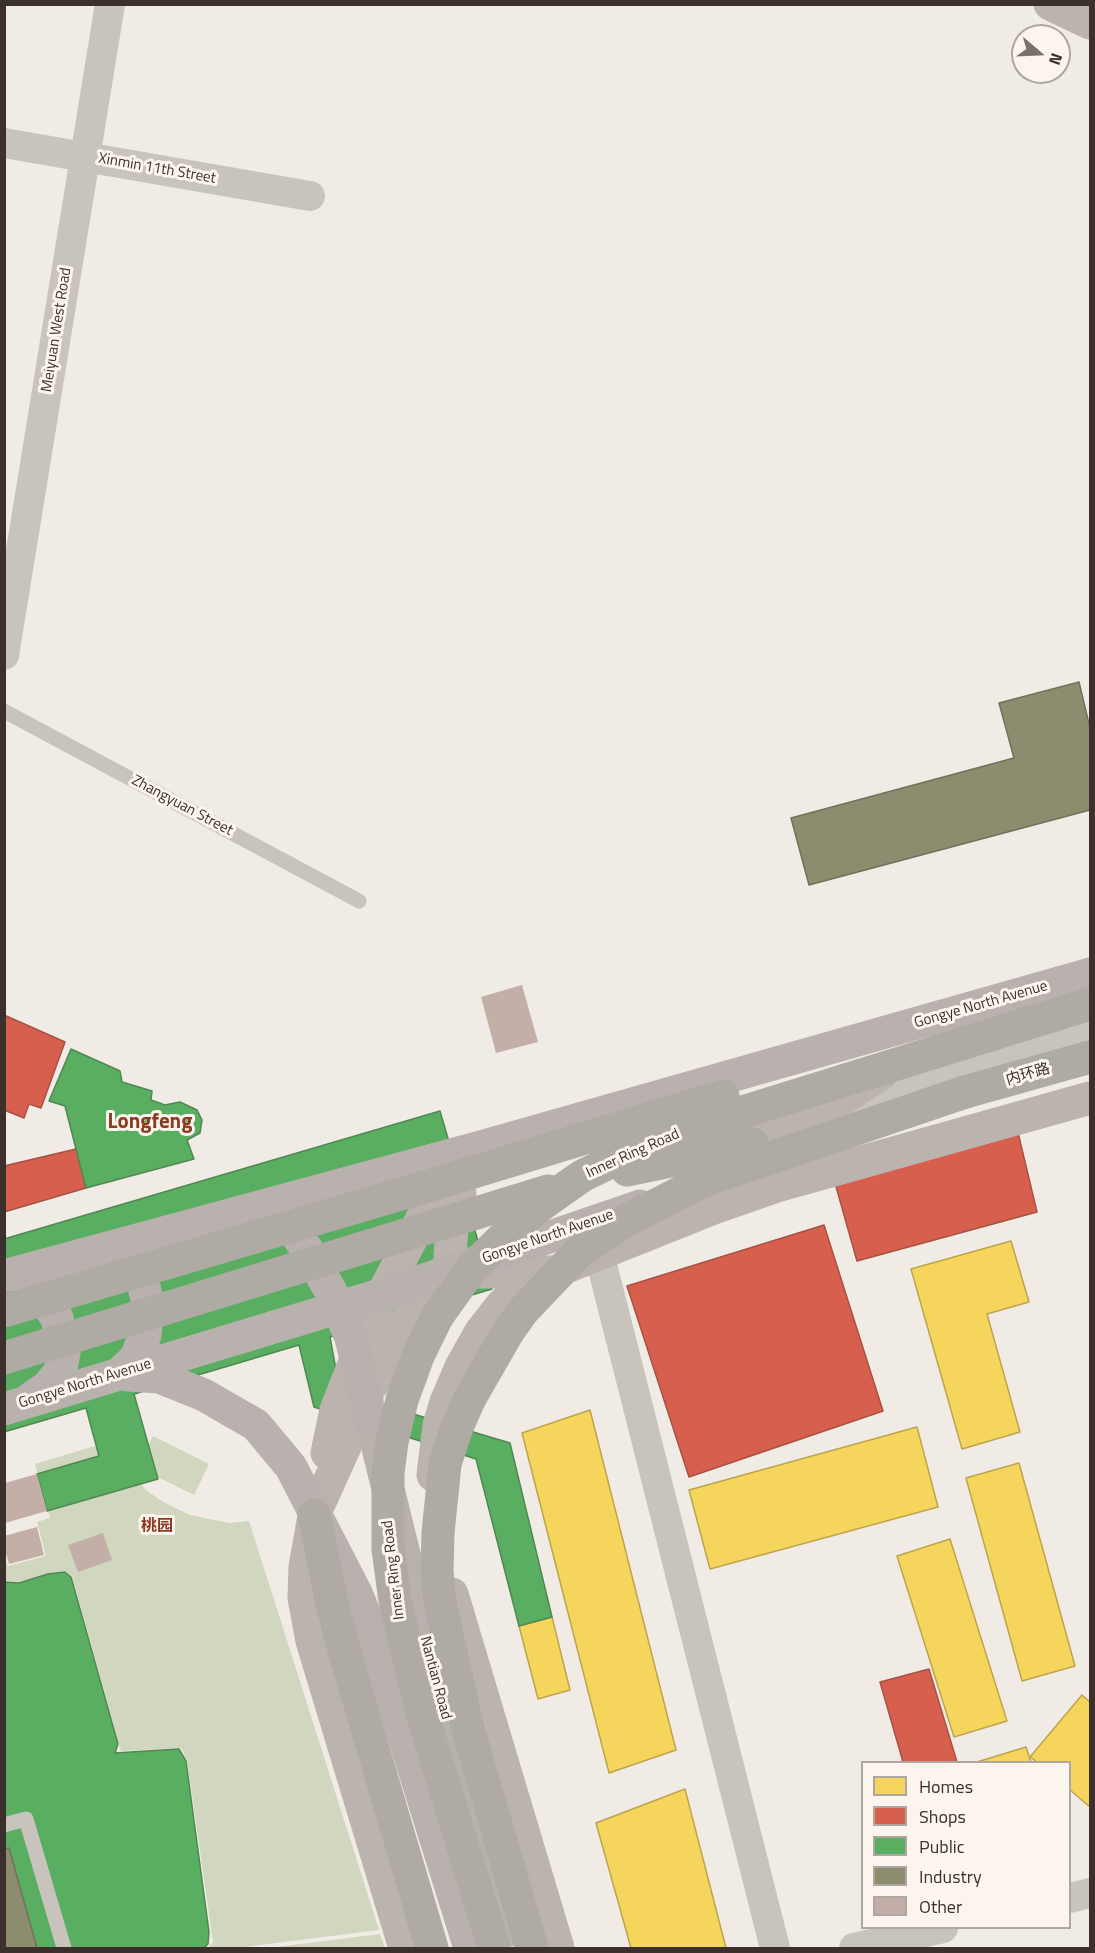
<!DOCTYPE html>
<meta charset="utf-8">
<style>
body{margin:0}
#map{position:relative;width:1095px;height:1953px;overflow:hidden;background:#f0ebe5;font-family:"Titillium Web",sans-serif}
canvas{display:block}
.frame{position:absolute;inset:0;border:6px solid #3b302b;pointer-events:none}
.legend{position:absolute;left:861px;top:1761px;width:210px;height:168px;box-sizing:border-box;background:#fbf5ee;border:2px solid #aea6a0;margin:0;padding:8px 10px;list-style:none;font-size:18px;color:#3b302b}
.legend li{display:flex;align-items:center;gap:12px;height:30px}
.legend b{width:30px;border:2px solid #aea6a0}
.north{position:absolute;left:1011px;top:24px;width:60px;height:60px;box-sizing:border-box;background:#fbf5ee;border:2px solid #aea6a0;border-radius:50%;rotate:109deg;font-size:16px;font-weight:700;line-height:24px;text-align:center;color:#3b302b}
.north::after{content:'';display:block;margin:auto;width:21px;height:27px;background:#7a716c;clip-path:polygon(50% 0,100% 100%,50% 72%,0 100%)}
</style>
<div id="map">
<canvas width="1095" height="1953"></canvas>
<div class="frame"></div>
<ul class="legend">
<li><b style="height:16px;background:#f6d55c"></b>Homes</li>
<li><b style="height:16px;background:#d6604d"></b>Shops</li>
<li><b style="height:16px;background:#5aae61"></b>Public</li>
<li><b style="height:16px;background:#8c8c6e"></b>Industry</li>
<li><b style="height:16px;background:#c3afa7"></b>Other</li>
</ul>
<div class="north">N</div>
</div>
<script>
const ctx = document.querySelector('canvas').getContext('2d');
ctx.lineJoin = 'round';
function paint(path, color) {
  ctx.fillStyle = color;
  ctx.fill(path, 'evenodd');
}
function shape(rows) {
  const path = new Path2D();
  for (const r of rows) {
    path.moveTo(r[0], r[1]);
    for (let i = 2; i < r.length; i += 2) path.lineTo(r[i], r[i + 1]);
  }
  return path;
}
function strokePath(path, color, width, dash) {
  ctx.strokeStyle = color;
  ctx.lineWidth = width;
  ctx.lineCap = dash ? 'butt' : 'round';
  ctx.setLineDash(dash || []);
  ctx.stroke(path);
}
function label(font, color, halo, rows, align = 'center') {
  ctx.font = font + ' "Titillium Web","Noto Sans SC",sans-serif';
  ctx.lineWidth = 6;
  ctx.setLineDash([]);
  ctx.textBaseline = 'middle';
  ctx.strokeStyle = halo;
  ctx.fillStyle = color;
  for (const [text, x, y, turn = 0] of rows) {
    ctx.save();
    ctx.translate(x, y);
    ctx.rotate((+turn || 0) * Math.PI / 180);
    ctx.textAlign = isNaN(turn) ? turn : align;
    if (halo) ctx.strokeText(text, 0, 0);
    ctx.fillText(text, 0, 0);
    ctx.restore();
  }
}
const green = shape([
 [153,1436,209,1464,194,1495,138,1467],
 [105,1443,146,1490,163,1502,190,1515,229,1523,249,1521,379,1930,237,1948,208,1948,213,1942,187,1760,181,1748,121,1751,72,1576,65,1571,48,1574,19,1582,5,1581,4,1555,8,1566,46,1556,37,1522,50,1518,35,1464],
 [380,1934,385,1948,268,1948]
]);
const homes = shape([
 [1011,1241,1029,1302,987,1314,1020,1432,962,1449,911,1269,1011,1241],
 [590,1410,676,1750,609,1773,522,1433,590,1410],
 [917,1427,938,1507,710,1569,689,1490,917,1427],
 [1019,1463,1075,1666,1022,1681,966,1478,1019,1463],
 [950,1539,1007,1721,954,1737,897,1556,950,1539],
 [67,1586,103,1733,63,1743,27,1596,67,1586],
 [552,1617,570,1690,538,1699,519,1626,552,1617],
 [1082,1695,1090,1702,1090,1807,1070,1790,1070,1762,1037,1762,1030,1757,1082,1695],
 [1026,1747,1031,1762,977,1762,1026,1747],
 [685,1789,726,1948,631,1948,596,1823,685,1789]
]);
const shops = shape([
 [4,1015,65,1042,41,1108,29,1104,24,1118,4,1110,4,1015],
 [1016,1124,1037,1212,857,1261,833,1176,1016,1124],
 [76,1149,86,1188,4,1212,4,1166,76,1149],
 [824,1225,883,1411,689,1477,627,1286,824,1225],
 [929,1669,957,1762,903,1762,880,1682,929,1669]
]);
const public = shape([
 [71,1049,120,1071,122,1082,152,1091,151,1100,165,1105,180,1102,197,1110,202,1120,200,1133,187,1140,194,1159,86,1188,65,1106,49,1101,71,1049],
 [440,1111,492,1289,330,1337,340,1392,510,1443,552,1617,519,1626,476,1459,314,1407,299,1345,134,1394,158,1479,47,1511,37,1474,99,1456,86,1408,4,1432,4,1239,440,1111],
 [65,1572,71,1577,118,1744,115,1753,179,1749,186,1761,209,1932,208,1944,204,1948,4,1948,4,1582,19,1583,48,1574,65,1572]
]);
const industry = shape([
 [1079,682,1090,728,1090,810,809,885,791,818,1014,758,999,703,1079,682],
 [9,1848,37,1948,4,1948,4,1849,9,1848]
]);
const building = shape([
 [522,985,538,1042,496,1053,481,997],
 [37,1474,47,1511,5,1523,5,1483],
 [37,1527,44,1555,9,1564,4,1547,4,1536],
 [103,1533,112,1560,78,1572,68,1545]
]);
const lane = shape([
 [4,711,359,901],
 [4,1825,26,1819,64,1948]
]);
const street = shape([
 [4,143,310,196],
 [4,655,110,4],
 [848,1100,1090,1030],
 [599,1253,775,1948],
 [1070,1898,1090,1893],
 [854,1948,943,1928]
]);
const secondary = shape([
 [1050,4,1090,23],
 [717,1143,833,1105,881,1074],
 [460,1193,452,1227,449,1272,549,1272],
 [327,1453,336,1410,378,1303,421,1220,434,1200,461,1166],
 [433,1475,439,1425,446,1402,461,1367,480,1333,501,1306,521,1287,554,1272,714,1208,780,1185,1090,1098],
 [314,1515,367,1398,365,1393,372,1385,417,1301,428,1286,449,1267],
 [314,1516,305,1567,304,1598,312,1641,405,1948],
 [452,1594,558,1948]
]);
const primary = shape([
 [268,1213,280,1219,296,1234,306,1248,334,1297,351,1338,441,1705,510,1930],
 [116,1253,130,1261,144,1287,148,1303,145,1335,136,1358,119,1374],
 [4,1276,481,1147,1090,974],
 [24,1281,39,1292,57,1318,64,1353,60,1372,47,1387,30,1399],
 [128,1375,159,1377,204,1395,256,1425,291,1467,356,1593,370,1628,470,1948],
 [4,1409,383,1294,640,1206]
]);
const highway = shape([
 [965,1092,1090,1057],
 [314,1515,332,1603,346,1657,432,1948]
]);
const highwayBridge = shape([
 [627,1170,752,1144],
 [4,1311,418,1189,723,1096],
 [4,1358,548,1191],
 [494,1948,422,1713,395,1601,388,1549,388,1473,392,1442,402,1400,418,1356,437,1317,472,1268,515,1226,538,1207,582,1176,615,1160,704,1124,1090,1004],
 [532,1948,468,1729,440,1603,437,1571,438,1533,445,1464,456,1430,470,1398,508,1332,523,1311,580,1251,625,1221,699,1183,723,1174,965,1092]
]);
const streetNames = [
 ["Xinmin 11th Street",157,169,10],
 ["Meiyuan West Road",57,330,-81],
 ["Zhangyuan Street",182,806,28],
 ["Gongye North Avenue",981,1005,-16],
 ["内环路",1028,1075,-16],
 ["Inner Ring Road",633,1154,-24],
 ["Gongye North Avenue",548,1237,-19],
 ["Gongye North Avenue",85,1384,-17],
 ["Inner Ring Road",394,1570,-97],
 ["Nantian Road",435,1678,75]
];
const neighbourhoodNames = [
 ["桃园",157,1527]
];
const districtNames = [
 ["Longfeng",150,1123]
];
paint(green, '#d1d6bf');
paint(homes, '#f6d55c');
strokePath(homes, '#bea44d', 1.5);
paint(shops, '#d6604d');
strokePath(shops, '#a85243', 1.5);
paint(public, '#5aae61');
strokePath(public, '#518851', 1.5);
paint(industry, '#8c8c6e');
strokePath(industry, '#74705a', 1.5);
paint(building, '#c3afa7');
strokePath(lane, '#c9c3be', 15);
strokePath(street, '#c9c3be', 30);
strokePath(secondary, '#bab3ae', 33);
strokePath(primary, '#b8b1ad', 33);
strokePath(highway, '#afaaa4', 33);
strokePath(highwayBridge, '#afaaa4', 33);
label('15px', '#3b302b', '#fbf5ee', streetNames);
label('bold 16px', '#8c3b22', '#fbf5ee', neighbourhoodNames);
label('bold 21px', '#8c3b22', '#fbf5ee', districtNames);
</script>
